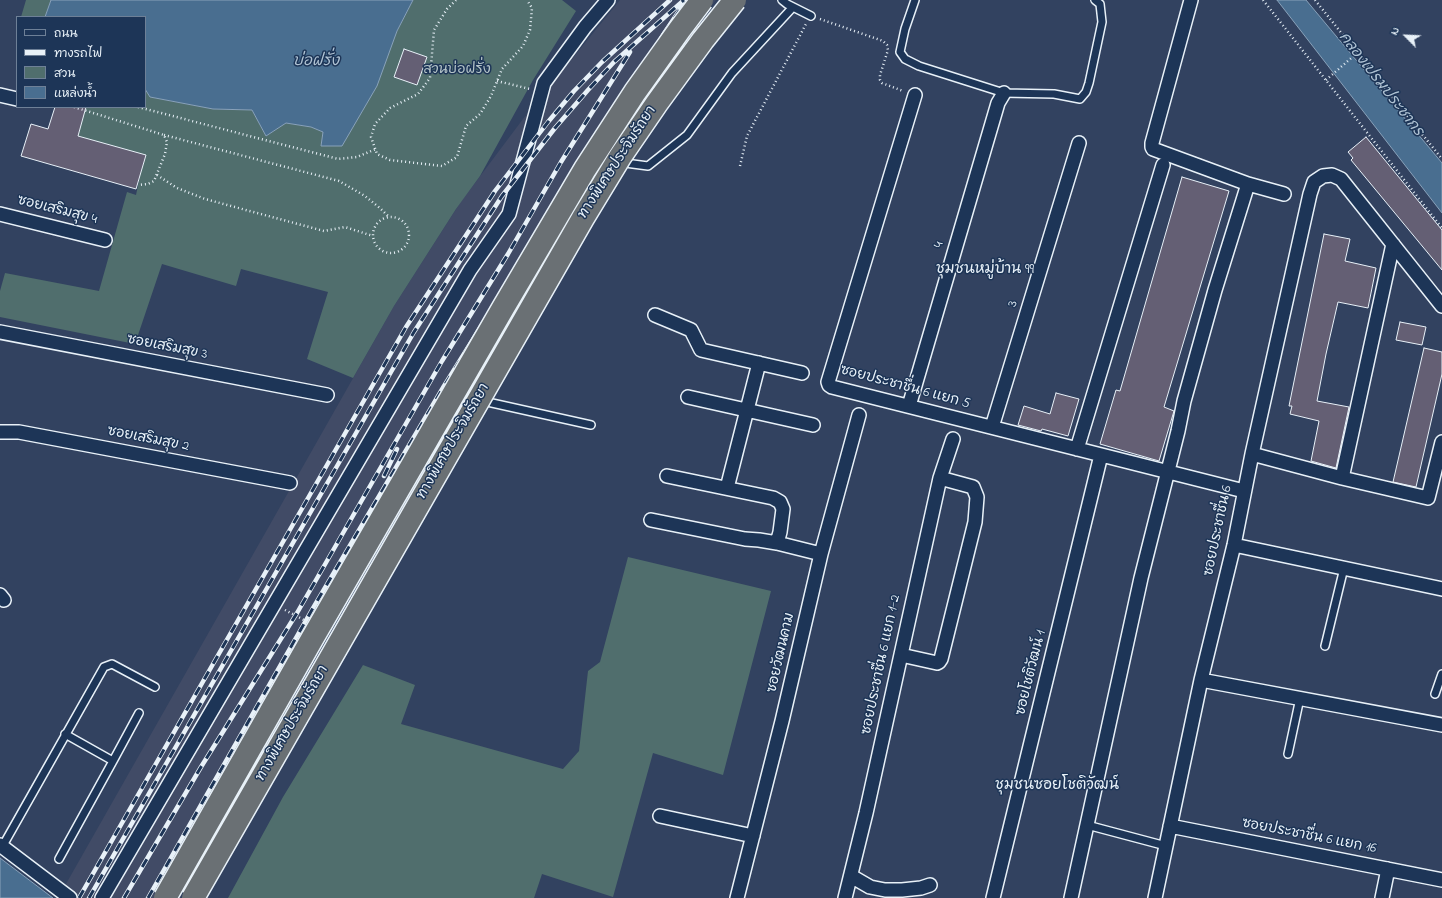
<!DOCTYPE html>
<meta charset="utf-8">
<style>
body{margin:0}
#map{position:relative;width:1442px;height:898px;overflow:hidden;background:#324260;font-family:"Indie Flower","Playpen Sans Thai",sans-serif}
canvas{display:block}
.legend{position:absolute;left:16px;top:16px;width:130px;height:92px;box-sizing:border-box;background:#1d3557;border:1px solid #6e8097;margin:0;padding:5px 7px;list-style:none;font-size:12px;color:#e8f1f8}
.legend li{display:flex;align-items:center;gap:8px;height:20px}
.legend b{width:20px;border:1px solid #6e8097}
.north{position:absolute;left:1386px;top:16px;width:40px;height:40px;-webkit-text-stroke:3px #1d3557;paint-order:stroke;rotate:294deg;font-size:11px;font-weight:700;line-height:16px;text-align:center;color:#e8f1f8}
.north::after{content:'';display:block;margin:auto;width:14px;height:18px;background:#e8f1f8;clip-path:polygon(50% 0,100% 100%,50% 72%,0 100%)}
</style>
<div id="map">
<canvas width="1442" height="898"></canvas>
<ul class="legend">
<li><b style="height:5px;background:#1d3557"></b>ถนน</li>
<li><b style="height:5px;background:#e8f1f8"></b>ทางรถไฟ</li>
<li><b style="height:11px;background:#506e6d"></b>สวน</li>
<li><b style="height:11px;background:#496e90"></b>แหล่งน้ำ</li>
</ul>
<div class="north">N</div>
</div>
<script>
const ctx = document.querySelector('canvas').getContext('2d');
ctx.lineJoin = 'round';
function paint(path, color) {
  ctx.fillStyle = color;
  ctx.fill(path, 'evenodd');
}
function shape(rows) {
  const path = new Path2D();
  for (const r of rows) {
    if (r.length === 3) {
      path.moveTo(r[0] + r[2], r[1]);
      path.arc(r[0], r[1], r[2], 0, 2 * Math.PI);
      continue;
    }
    path.moveTo(r[0], r[1]);
    for (let i = 2; i < r.length; i += 2) path.lineTo(r[i], r[i + 1]);
  }
  return path;
}
function strokePath(path, color, width, dash) {
  ctx.strokeStyle = color;
  ctx.lineWidth = width;
  ctx.lineCap = dash ? 'butt' : 'round';
  ctx.setLineDash(dash || []);
  ctx.stroke(path);
}
function label(font, color, halo, rows, align = 'center') {
  ctx.font = font + ' "Indie Flower","Playpen Sans Thai",sans-serif';
  ctx.lineWidth = 3;
  ctx.setLineDash([]);
  ctx.textBaseline = 'middle';
  ctx.strokeStyle = halo;
  ctx.fillStyle = color;
  for (const [text, x, y, turn = 0] of rows) {
    ctx.save();
    ctx.translate(x, y);
    ctx.rotate((+turn || 0) * Math.PI / 180);
    ctx.textAlign = isNaN(turn) ? turn : align;
    if (halo) ctx.strokeText(text, 0, 0);
    ctx.fillText(text, 0, 0);
    ctx.restore();
  }
}
const built = shape([
 [620,0,716,0,682,40,592,171,157,898,58,898,394,306,460,203,523,119]
]);
const green = shape([
 [26,0,51,0,45,17,21,17],
 [413,0,562,0,576,11,533,80,480,176,456,209,394,306,353,378,307,359,328,292,241,269,236,286,162,264,135,344,0,317,0,291,5,273,99,291,127,192,136,195,143,162,70,143,77,107,145,107,145,89,150,97,213,109,252,110,266,136,286,123,311,127,324,132,321,146,397,31],
 [628,557,771,591,723,775,653,753,613,897,542,874,534,898,228,898,283,797,363,665,415,685,401,724,563,769,579,751,588,671,600,662]
]);
const water = shape([
 [51,0,413,0,397,31,377,86,342,146,321,146,323,132,311,127,286,123,266,136,252,110,213,109,150,97,145,89,145,17,45,17,51,0],
 [1277,0,1306,0,1442,163,1442,213,1277,0],
 [0,858,53,898,0,898,0,858]
]);
const building = shape([
 [404,49,427,57,417,85,394,77,404,49],
 [55,107,86,107,78,136,146,155,136,189,21,156,31,124,48,129,55,107],
 [1366,137,1442,230,1442,270,1351,160,1353,158,1348,152,1366,137],
 [1182,177,1229,191,1164,407,1174,411,1159,461,1100,444,1116,390,1120,391,1182,177],
 [1324,234,1350,239,1345,261,1376,268,1368,308,1338,302,1326,354,1317,401,1349,407,1336,468,1311,461,1319,421,1290,414,1292,406,1289,406,1324,234],
 [1400,322,1426,327,1422,345,1396,340,1400,322],
 [1424,348,1442,352,1442,374,1416,487,1393,482,1424,348],
 [1056,393,1079,399,1068,436,1042,429,1041,431,1018,425,1024,406,1050,414,1056,393]
]);
const path = shape([
 [456,0,447,9,434,30,430,78,418,94,390,108,375,124,371,137,377,154,390,160,442,166,457,157,466,126,480,114,491,96,502,69,523,46,530,30,532,8,527,0],
 [1263,0,1442,228],
 [1315,0,1442,159],
 [820,19,883,41,887,45,888,50,880,75,880,80,882,83,903,91],
 [1326,80,1357,53],
 [497,81,530,89],
 [74,107,164,135,167,142,165,154,154,181,148,184,138,185],
 [138,107,338,159,357,157,376,149],
 [164,135,339,181,365,196,381,209,389,217],
 [740,166,747,136,806,24],
 [157,175,177,188,205,199,324,231,345,227,373,236],
 [391,235,18],
 [285,610,304,620]
]);
const service = shape([
 [782,0,787,4,811,16],
 [915,0,905,29,900,52,905,59,919,66,1004,93,1054,94,1080,99,1086,92,1089,83,1102,22,1100,4,1095,0],
 [595,159,648,166,687,135,732,73,793,7],
 [456,395,591,425],
 [1325,646,1344,568],
 [1435,694,1442,674],
 [1288,754,1300,698],
 [113,761,139,713],
 [1087,825,1166,846],
 [1,849,104,667,112,664,155,687],
 [59,859,113,761,65,734]
]);
const minor = shape([
 [1191,0,1152,143,1152,147,1153,149,1248,184,1284,194],
 [0,95,17,99],
 [915,95,828,382,829,385,832,387,1244,491],
 [0,214,105,240],
 [655,315,691,330,701,350,802,373],
 [0,332,327,395],
 [688,397,813,425],
 [909,406,998,103,1004,93],
 [992,427,1079,143],
 [0,432,19,432,290,483],
 [1077,449,1163,165],
 [1252,454,1342,478,1428,498,1442,442],
 [667,476,773,498,780,502,783,509,780,532,777,543,821,554],
 [1342,478,1393,244],
 [727,488,759,363],
 [651,520,745,539,759,540,777,543],
 [1234,545,1442,589],
 [0,595,4,600],
 [901,655,937,663,939,662,941,659,975,522,977,497,973,487,940,478],
 [1201,680,1442,725],
 [660,816,753,836],
 [1170,826,1442,880],
 [0,845,70,898],
 [851,876,870,887,885,890,902,890,921,888,930,885],
 [102,898,470,270,509,214,544,83,585,27,608,0],
 [737,898,782,721,821,554,859,415],
 [845,898,866,813,940,478,953,439],
 [993,898,1101,455],
 [1071,898,1141,578,1178,431,1184,401,1215,290,1248,184],
 [1155,898,1201,680,1234,545,1252,454,1310,194,1314,182,1323,176,1332,175,1341,179,1442,306],
 [1382,898,1388,869]
]);
const rail = shape([
 [384,476,397,449],
 [79,898,406,327,495,191,548,122,574,91,602,62,670,0],
 [89,898,414,332,502,196,555,128,588,90,614,62,684,0],
 [124,898,201,767,297,613,442,361,508,254,561,162,630,52],
 [148,898,313,608,444,386,505,288,572,192,593,159,663,35,683,5]
]);
const motorwayBridge = shape([
 [165,898,312,639,503,308,585,169,635,92,680,29,702,0],
 [193,898,583,218,620,157,657,103,703,40,735,0]
]);
const parkNames = [
 ["สวนบ่อฝรั่ง",457,71]
];
const streetNames = [
 ["ทางพิเศษประจิมรัถยา",618,163,-57],
 ["ซอยเสริมสุข 4",57,211,14],
 ["4",940,245,-74],
 ["3",1014,304,-73],
 ["ซอยเสริมสุข 3",167,348,11],
 ["ซอยประชาชื่น 6 แยก 5",905,388,15],
 ["ซอยเสริมสุข 2",148,440,11],
 ["ทางพิเศษประจิมรัถยา",454,442,-60],
 ["ซอยประชาชื่น 6",1219,531,-78],
 ["ซอยวัฒนคาม",782,653,-77],
 ["ซอยประชาชื่น 6 แยก 1-2",882,665,-78],
 ["ซอยโชติวัฒน์ 1",1032,673,-76],
 ["ทางพิเศษประจิมรัถยา",293,724,-60],
 ["ซอยประชาชื่น 6 แยก 16",1309,837,11]
];
const waterNames = [
 ["บ่อฝรั่ง",316,63],
 ["คลองเปรมประชากร",1380,85,52]
];
const neighbourhoodNames = [
 ["ชุมชนหมู่บ้าน 99",985,271],
 ["ชุมชนซอยโชติวัฒน์",1057,787]
];
paint(built, '#414b66');
paint(green, '#506e6d');
paint(water, '#496e90');
strokePath(water, '#89a2ba', 1);
paint(building, '#645f74');
strokePath(building, '#e8f1f8', 1);
strokePath(service, '#e8f1f8', 10);
strokePath(minor, '#e8f1f8', 16);
strokePath(path, '#e8f1f8', 2.5, [1, 3]);
strokePath(service, '#1d3557', 7);
strokePath(minor, '#1d3557', 13);
strokePath(rail, '#e8f1f8', 4.5);
strokePath(rail, '#1d3557', 3, [9]);
strokePath(motorwayBridge, '#e8f1f8', 25, []);
strokePath(motorwayBridge, '#6a7074', 22);
label('14px', '#b3c3c7', '#1d3557', parkNames);
label('14px', '#e8f1f8', '#1d3557', streetNames);
label('italic 15px', '#b0c3d4', '#1d3557', waterNames);
label('15px', '#e8f1f8', '#1d3557', neighbourhoodNames);
</script>
